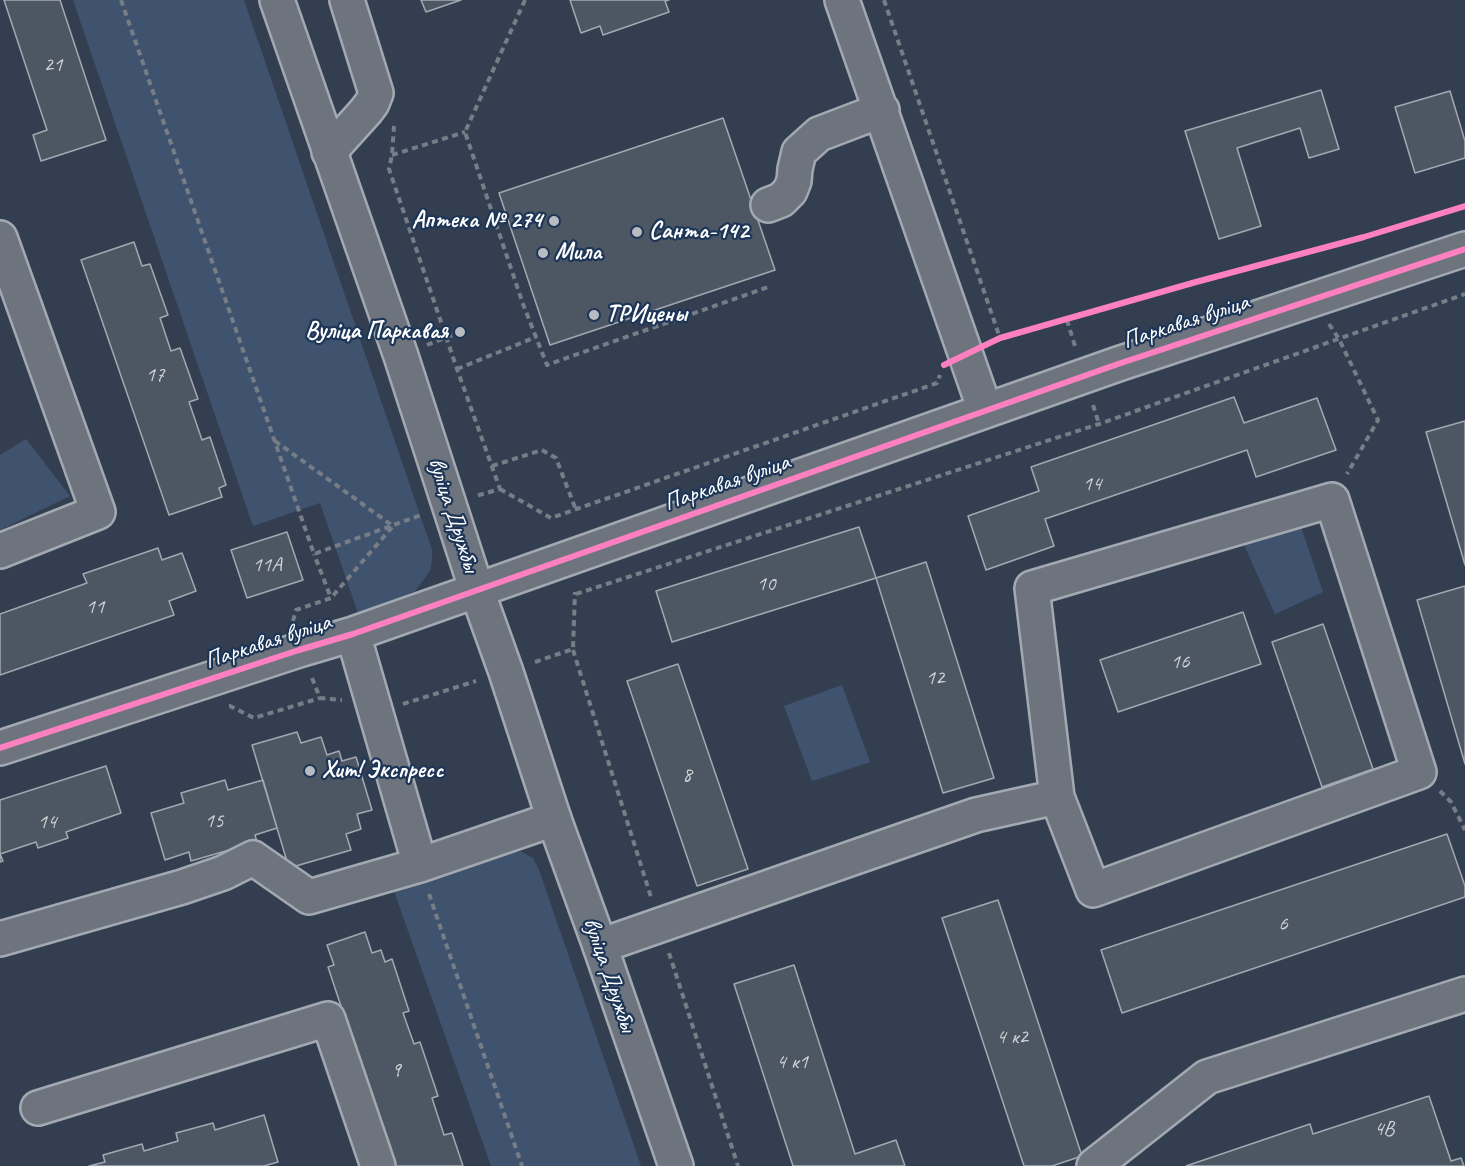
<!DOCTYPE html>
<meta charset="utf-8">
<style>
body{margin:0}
canvas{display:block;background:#333f51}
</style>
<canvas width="1465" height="1166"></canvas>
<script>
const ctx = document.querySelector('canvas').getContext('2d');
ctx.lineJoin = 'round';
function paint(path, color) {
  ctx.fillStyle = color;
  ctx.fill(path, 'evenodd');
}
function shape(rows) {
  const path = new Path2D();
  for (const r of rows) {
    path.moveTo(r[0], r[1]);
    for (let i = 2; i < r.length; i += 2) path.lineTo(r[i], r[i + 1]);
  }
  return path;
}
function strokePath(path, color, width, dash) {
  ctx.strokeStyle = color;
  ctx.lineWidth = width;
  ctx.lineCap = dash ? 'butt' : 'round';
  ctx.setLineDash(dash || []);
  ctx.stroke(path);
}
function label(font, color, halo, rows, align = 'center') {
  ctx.font = font + ' Caveat,sans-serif';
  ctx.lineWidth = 4.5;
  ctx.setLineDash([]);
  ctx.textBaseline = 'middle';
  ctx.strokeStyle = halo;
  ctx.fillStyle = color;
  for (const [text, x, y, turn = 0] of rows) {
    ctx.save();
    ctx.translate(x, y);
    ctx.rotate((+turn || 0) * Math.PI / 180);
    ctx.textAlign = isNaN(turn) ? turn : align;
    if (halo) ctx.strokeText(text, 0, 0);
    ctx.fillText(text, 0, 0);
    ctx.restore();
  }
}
const green = shape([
 [73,0,244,0,432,550,432,560,430,570,425,578,415,591,400,598,358,613,320,503,253,526],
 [26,439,70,496,0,530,0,455],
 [1301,527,1323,592,1275,614,1244,545],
 [842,685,870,762,812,781,784,706],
 [513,851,522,852,533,858,539,870,641,1166,491,1166,394,891]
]);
const building = shape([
 [4,0,60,0,106,140,41,161,33,135,47,130,4,0],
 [421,0,461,0,426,12,421,0],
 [570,0,669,0,665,1,669,12,603,35,600,26,581,33,570,0],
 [1321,90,1339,149,1309,158,1300,128,1237,148,1261,226,1219,239,1185,131,1321,90],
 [1450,91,1465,141,1465,158,1415,173,1395,107,1450,91],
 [723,118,775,270,550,345,499,193,723,118],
 [134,242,142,266,150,264,168,315,160,318,171,351,180,348,198,399,189,402,202,440,210,437,226,485,219,488,222,497,169,515,81,260,134,242],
 [1234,397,1244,423,1317,398,1336,450,1256,477,1247,450,1045,519,1054,546,986,570,968,516,1039,491,1031,467,1234,397],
 [1465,421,1465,565,1426,432,1465,421],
 [859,527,876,578,672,642,656,591,859,527],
 [287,532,303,580,247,598,231,550,287,532],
 [158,548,162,560,182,553,196,591,169,601,174,615,0,675,0,614,87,583,83,574,158,548],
 [926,562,994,778,943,793,876,578,926,562],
 [1465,586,1465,764,1417,600,1465,586],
 [1243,612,1261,664,1118,712,1100,660,1243,612],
 [1323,624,1373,769,1322,787,1272,642,1323,624],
 [678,664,748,869,697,886,627,681,678,664],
 [297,732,301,743,321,737,327,755,339,751,342,761,356,757,372,810,357,814,361,829,346,834,351,850,289,868,252,745,297,732],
 [106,766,121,813,66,832,68,838,38,848,36,842,0,854,3,861,0,862,0,800,106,766],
 [225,780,228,790,263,780,277,828,255,835,257,842,191,861,189,852,165,860,151,813,184,803,181,793,225,780],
 [1447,834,1465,886,1465,897,1122,1013,1101,950,1447,834],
 [998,900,1082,1156,1052,1166,1024,1166,942,918,998,900],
 [365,932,372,953,381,950,385,962,392,959,409,1011,403,1013,414,1044,420,1042,438,1096,432,1098,444,1135,452,1133,463,1166,394,1166,328,967,334,965,327,945,365,932],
 [794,965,855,1154,896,1140,905,1166,793,1166,734,984,794,965],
 [1429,1096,1451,1161,1461,1158,1464,1166,1186,1166,1310,1124,1313,1134,1429,1096],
 [264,1115,278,1162,264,1166,89,1166,105,1162,103,1155,142,1144,144,1151,178,1141,176,1133,213,1123,215,1130,264,1115]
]);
const path = shape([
 [121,0,314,554,421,515],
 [525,0,465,132,523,304,547,365,768,287],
 [884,0,1000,338],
 [394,126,392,155,389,169,457,369,500,489,476,496],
 [392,155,465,132],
 [1067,320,1075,346],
 [1329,324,1339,339,1378,420,1347,474],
 [994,341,1196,282,1364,237,1465,206],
 [427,345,460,332],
 [457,369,536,337],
 [1093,405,1099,424],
 [275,441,393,526,331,598],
 [492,466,542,450,556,458,576,510],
 [500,489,551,518,937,383,940,375],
 [576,594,1099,424,1465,294],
 [293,621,296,610,331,598,314,554],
 [573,650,651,897],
 [535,662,573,649,575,592],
 [312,678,320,698,342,700],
 [403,704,476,681],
 [229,706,230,706,254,718,320,698],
 [1440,791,1451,802,1465,830],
 [429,894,522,1166],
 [669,953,738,1166]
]);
const minor = shape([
 [842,0,985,410],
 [329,152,366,111,372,103,376,93,347,0],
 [768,205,781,200,790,191,794,181,795,169,799,152,819,134,882,110],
 [0,238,98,512,0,551],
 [353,634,420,865],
 [0,748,299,650,353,634,1118,364,1465,249],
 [0,939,182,887,223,873,253,858,309,897,420,865,554,819],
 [600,946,976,815,1057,797,1093,890,1419,772,1332,500,1032,588,1057,797],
 [38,1108,328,1019,378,1166],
 [1094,1166,1207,1077,1465,994]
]);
const major = shape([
 [277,0,401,356,477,591,506,672,554,819,600,946,676,1166]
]);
const cycleway = shape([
 [944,365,1000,338,1196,282,1364,237,1465,206],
 [0,748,299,650,353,634,1118,364,1465,249]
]);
const markers = [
 [554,221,6,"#b8bcc2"],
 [637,232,6,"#b8bcc2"],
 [543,253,6,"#b8bcc2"],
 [594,315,6,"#b8bcc2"],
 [460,332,6,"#b8bcc2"],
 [310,771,6,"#b8bcc2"]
];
const numberNames = [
 ["21",53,65],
 ["17",155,375],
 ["14",1092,484],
 ["11А",267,565],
 ["10",766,584],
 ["11",95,607],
 ["16",1180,662],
 ["12",935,678],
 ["8",687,775],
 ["15",214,821],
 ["14",47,822],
 ["6",1283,924],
 ["4 к2",1012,1037],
 ["4 к1",792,1062],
 ["9",396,1070],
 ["4В",1384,1129]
];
const poiNames = [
 ["Аптека № 274",542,221,"right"],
 ["Санта-142",649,232],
 ["Мила",555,253],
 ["ТРИцены",606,315],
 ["Вуліца Паркавая",448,332,"right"],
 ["Хит! Экспресс",322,771]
];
const streetNames = [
 ["Паркавая вуліца",1186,322,-18],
 ["Паркавая вуліца",727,483,-19],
 ["вуліца Дружбы",453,515,72],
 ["Паркавая вуліца",268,642,-18],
 ["вуліца Дружбы",609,975,71]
];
paint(green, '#40536e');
paint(building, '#4d5764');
strokePath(building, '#a3a9b1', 1.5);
strokePath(minor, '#a3a9b1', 38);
strokePath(major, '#a3a9b1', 38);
strokePath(path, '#767d86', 4, [6, 4.5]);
strokePath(minor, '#6e747e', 33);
strokePath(major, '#6e747e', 33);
strokePath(cycleway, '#ff80c0', 6);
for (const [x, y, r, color] of markers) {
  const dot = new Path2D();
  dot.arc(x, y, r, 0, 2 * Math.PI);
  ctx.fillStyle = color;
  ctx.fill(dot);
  strokePath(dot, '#1d3557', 2);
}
label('21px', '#d2d5d8', null, numberNames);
label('bold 24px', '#fff', '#1d3557', poiNames, 'left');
label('24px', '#fff', '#1d3557', streetNames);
</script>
